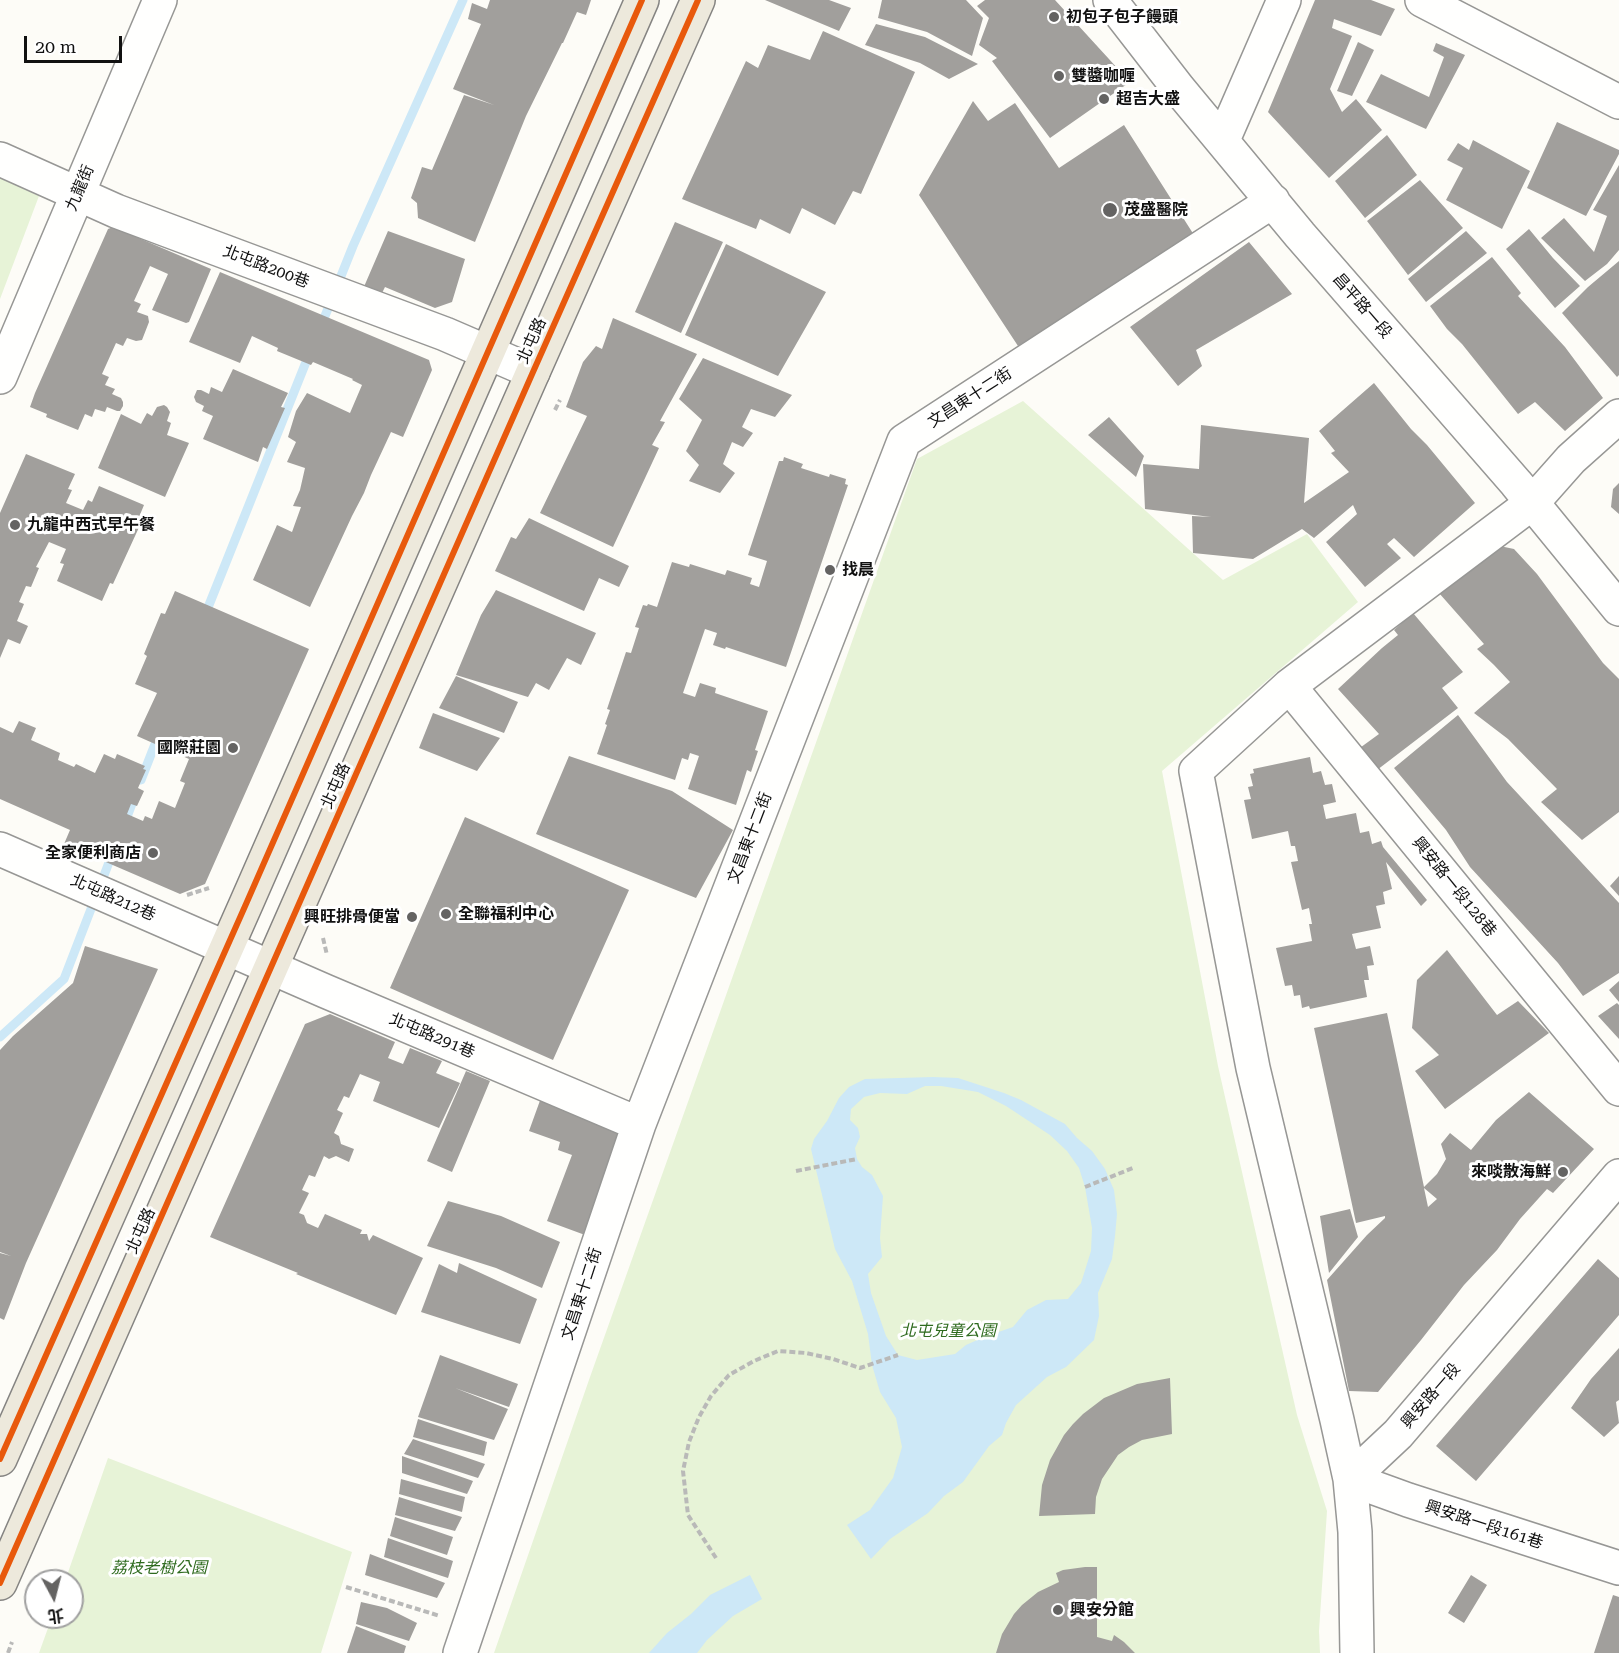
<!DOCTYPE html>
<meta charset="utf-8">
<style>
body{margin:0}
#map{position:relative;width:1619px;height:1653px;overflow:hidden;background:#fdfcf7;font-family:"Roboto Serif","Noto Sans TC",serif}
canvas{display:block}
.north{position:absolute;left:24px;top:1569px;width:60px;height:60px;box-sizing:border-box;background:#fff;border:2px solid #a0a0a0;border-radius:50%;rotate:173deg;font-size:16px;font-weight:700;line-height:24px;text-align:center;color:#111}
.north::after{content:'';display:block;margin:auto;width:21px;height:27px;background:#646362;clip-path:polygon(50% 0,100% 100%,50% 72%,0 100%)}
.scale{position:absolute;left:24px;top:36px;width:98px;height:27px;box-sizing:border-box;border:3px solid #111;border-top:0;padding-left:8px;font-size:18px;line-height:21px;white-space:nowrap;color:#111;-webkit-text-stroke:4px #fff;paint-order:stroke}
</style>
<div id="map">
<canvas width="1619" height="1653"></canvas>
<div class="north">北</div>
<div class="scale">20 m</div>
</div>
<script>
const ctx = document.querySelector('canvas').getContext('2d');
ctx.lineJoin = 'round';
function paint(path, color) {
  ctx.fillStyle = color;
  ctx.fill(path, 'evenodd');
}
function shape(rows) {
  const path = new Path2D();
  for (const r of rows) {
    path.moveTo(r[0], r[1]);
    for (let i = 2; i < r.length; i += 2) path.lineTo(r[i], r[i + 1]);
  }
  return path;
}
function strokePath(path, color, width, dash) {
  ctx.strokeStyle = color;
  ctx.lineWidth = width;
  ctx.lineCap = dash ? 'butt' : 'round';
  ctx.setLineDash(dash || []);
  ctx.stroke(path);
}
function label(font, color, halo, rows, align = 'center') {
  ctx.font = font + ' "Roboto Serif","Noto Sans TC",serif';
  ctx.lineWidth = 6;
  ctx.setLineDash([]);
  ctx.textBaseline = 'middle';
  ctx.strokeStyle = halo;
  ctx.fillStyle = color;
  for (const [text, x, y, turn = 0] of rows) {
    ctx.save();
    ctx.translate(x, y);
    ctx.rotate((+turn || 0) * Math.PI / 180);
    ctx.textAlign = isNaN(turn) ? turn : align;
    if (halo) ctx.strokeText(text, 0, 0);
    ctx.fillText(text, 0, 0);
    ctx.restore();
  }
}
const green = shape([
 [0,178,39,196,0,299],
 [1023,401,1223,580,1307,534,1358,602,1162,771,1218,1066,1297,1415,1327,1511,1319,1631,1320,1653,494,1653,590,1377,917,459],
 [108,1458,352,1552,321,1653,39,1653,52,1617,72,1617,72,1581,65,1581]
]);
const water = shape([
 [933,1077,958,1078,1004,1093,1021,1100,1065,1124,1077,1138,1092,1151,1105,1169,1114,1190,1117,1214,1115,1236,1112,1259,1098,1293,1099,1316,1094,1340,1066,1367,1047,1377,1016,1405,1006,1423,1002,1435,989,1446,963,1482,944,1496,928,1513,890,1539,871,1559,847,1525,870,1510,893,1478,902,1447,896,1418,880,1392,872,1365,868,1334,852,1281,835,1249,811,1149,814,1139,827,1121,839,1098,849,1087,865,1079],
 [925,1086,941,1086,978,1092,1006,1106,1050,1135,1067,1151,1079,1168,1085,1187,1092,1228,1091,1251,1081,1283,1068,1299,1046,1300,1027,1310,1013,1327,984,1337,966,1345,955,1354,917,1360,898,1355,886,1336,871,1293,868,1274,882,1257,880,1238,883,1196,872,1175,862,1167,857,1159,855,1148,860,1137,858,1128,850,1120,851,1109,864,1097,880,1093,907,1094],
 [750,1575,762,1599,733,1616,707,1640,697,1653,649,1653,667,1633,691,1614,710,1595]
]);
const stream = shape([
 [321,326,353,246,463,0],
 [205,615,310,352],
 [141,780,159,734],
 [124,825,136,793],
 [0,1037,64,979,113,852]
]);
const building = shape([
 [490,0,591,0,586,15,577,12,563,43,562,43,526,116,475,242,418,218,417,203,411,198,422,167,432,170,464,95,494,105,453,89,481,24,468,19,472,3,487,9],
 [765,0,829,0,851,8,839,31],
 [882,0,966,0,983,18,972,56,927,32,878,18],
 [985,0,1055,0,1130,82,1050,138,992,61,997,58,979,45,989,18,977,6],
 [1315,0,1371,0,1395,9,1381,36,1334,19,1332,28,1352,36,1330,89,1342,112,1356,99,1382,130,1329,178,1268,112],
 [876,24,925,37,978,64,949,79,920,63,865,45],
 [823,31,915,72,861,194,853,191,835,225,802,208,790,234,760,219,756,229,682,199,746,61,758,68,768,45,810,60],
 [1358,42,1374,50,1352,96,1337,91],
 [1436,43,1465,55,1426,129,1366,102,1381,74,1429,97,1444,57,1433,51],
 [973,101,988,121,1015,103,1059,168,1124,125,1194,235,1018,346,919,195],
 [1557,122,1619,150,1619,154,1586,216,1527,188],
 [1387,135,1417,175,1365,218,1335,181],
 [1473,140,1530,171,1502,229,1446,200,1463,168,1447,160,1458,143,1469,150],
 [1619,165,1619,250,1607,264,1585,281,1541,238,1564,218,1594,252,1607,216,1593,210],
 [1420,180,1463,228,1408,275,1367,221],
 [675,222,723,242,681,333,635,312],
 [113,227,211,269,189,322,186,323,152,310,168,274,150,266,134,301,141,304,137,312,148,316,149,322,142,340,136,341,127,338,123,346,116,343,102,374,109,377,105,385,115,389,112,394,121,398,123,402,123,406,120,411,117,411,107,407,105,412,95,409,92,417,85,414,78,430,46,417,47,414,30,407,35,393,108,229],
 [1529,229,1553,258,1580,286,1555,308,1506,249],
 [388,231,465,259,452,302,435,308,385,287,381,295,363,289],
 [1466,231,1487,253,1426,302,1408,279],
 [1249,242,1292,294,1196,350,1202,366,1178,386,1130,327],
 [726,244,826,292,778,376,685,335],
 [1492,257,1521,293,1518,296,1565,347,1603,398,1565,431,1535,402,1518,414,1462,344,1447,329,1430,306],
 [1619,261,1619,375,1617,377,1562,313,1588,287],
 [220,272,429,360,432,370,403,437,391,432,371,475,364,493,352,516,310,607,253,580,277,525,292,532,301,507,293,506,300,490,305,468,287,462,296,442,288,437,296,411,307,393,350,413,362,385,352,380,353,379,313,362,311,365,277,351,278,348,252,336,240,363,189,342],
 [613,318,697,354,660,421,665,422,652,445,659,448,613,547,540,513,587,416,566,407,583,362,596,346,602,349],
 [703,358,792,395,775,417,751,409,742,427,753,433,743,447,732,442,723,464,735,473,720,493,689,481,699,465,686,451,702,420,679,399],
 [233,369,288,393,281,407,285,408,267,449,263,447,258,462,203,439,213,416,202,411,204,406,196,402,194,397,197,390,201,390,209,394,211,387,222,392],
 [1374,383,1411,429,1427,445,1475,503,1414,557,1394,538,1387,544,1401,558,1365,587,1326,542,1357,514,1353,505,1314,538,1302,529,1253,559,1193,553,1192,516,1211,517,1145,509,1143,464,1199,469,1201,425,1309,438,1304,503,1349,472,1331,453,1335,451,1319,431],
 [164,405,167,407,170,412,167,421,171,423,167,435,189,443,165,497,98,468,121,414,141,424,147,413,152,416,157,407],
 [1109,417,1144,456,1136,477,1088,435],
 [26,454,75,474,68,489,72,490,66,503,83,510,88,500,92,502,99,486,144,505,137,522,141,523,113,584,110,583,102,601,57,581,64,564,60,563,66,549,49,542,36,567,39,568,31,587,26,586,19,602,24,604,17,621,28,626,20,644,8,639,0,658,0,513],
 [784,457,803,464,801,468,829,477,830,474,846,479,845,484,848,485,786,667,726,647,725,649,713,645,717,633,705,629,683,693,695,697,700,683,716,688,715,693,768,711,755,750,758,751,751,772,747,770,736,805,688,789,699,756,690,753,688,760,682,758,675,780,597,754,607,725,605,724,610,710,607,709,626,652,631,653,639,628,635,627,643,605,647,606,648,604,657,607,672,562,689,567,690,564,725,575,727,570,752,578,750,584,759,587,767,561,748,555,779,461,783,461],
 [1619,483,1619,514,1611,507,1613,489],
 [529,518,629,566,619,587,599,578,584,611,495,571,511,537,516,539],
 [1495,545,1514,549,1537,574,1603,663,1619,679,1619,812,1582,840,1541,802,1557,789,1508,739,1474,713,1510,682,1494,665,1477,649,1484,644,1439,593],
 [496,590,596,633,581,665,567,658,549,690,536,683,528,697,456,675,481,615],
 [175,591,309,649,205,884,180,894,64,844,70,830,0,799,0,727,13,733,19,721,36,728,31,740,60,753,58,760,74,767,76,764,95,773,104,754,115,759,117,754,145,766,143,769,146,770,138,788,144,791,137,806,131,804,127,814,143,821,145,816,152,819,159,801,175,808,185,783,180,781,189,759,137,736,157,693,135,684,147,656,144,654,161,613,165,614],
 [1413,613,1463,672,1442,688,1458,708,1377,770,1357,750,1379,734,1338,689,1382,648,1398,635,1394,630],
 [456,676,518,702,504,733,439,708],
 [433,713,500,738,477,771,419,748],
 [1458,715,1507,782,1619,903,1619,973,1583,996,1558,963,1470,867,1446,830,1394,768],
 [569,756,672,791,733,830,696,898,536,834],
 [1310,757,1313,773,1321,771,1325,785,1332,784,1336,802,1323,805,1326,819,1356,813,1360,833,1369,831,1372,844,1381,841,1383,847,1427,900,1421,906,1386,862,1392,889,1383,892,1385,904,1376,906,1381,928,1352,934,1356,949,1370,946,1374,965,1367,966,1369,980,1364,980,1367,997,1310,1009,1309,1006,1302,1008,1300,995,1294,996,1292,985,1285,986,1276,948,1312,941,1309,924,1312,924,1309,908,1302,910,1291,862,1298,861,1295,846,1291,846,1288,831,1252,839,1244,800,1251,799,1248,787,1253,786,1250,774,1254,773,1253,769],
 [465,817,629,890,553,1060,390,988],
 [1619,876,1619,896,1610,886],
 [85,946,158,969,26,1263,4,1320,0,1318,0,1253,11,1256,0,1252,0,1050,13,1036,73,983],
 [1447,950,1497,1015,1518,1001,1549,1033,1445,1109,1415,1071,1439,1055,1412,1028,1417,980],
 [1619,981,1619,1002,1609,990],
 [1617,1003,1619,1005,1619,1039,1598,1016],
 [1387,1013,1424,1187,1437,1174,1446,1159,1441,1144,1450,1133,1471,1150,1496,1120,1529,1092,1594,1149,1553,1193,1547,1189,1520,1219,1497,1250,1464,1285,1421,1340,1378,1392,1349,1391,1327,1280,1367,1235,1385,1218,1385,1216,1356,1223,1314,1028],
 [1424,1188,1437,1199,1428,1207],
 [330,1014,395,1042,388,1058,403,1064,410,1048,442,1061,436,1073,460,1083,439,1128,373,1101,380,1082,360,1074,349,1098,344,1096,337,1110,343,1113,334,1133,339,1136,341,1144,354,1149,349,1162,336,1156,329,1159,324,1156,315,1177,309,1175,302,1190,309,1193,299,1213,304,1215,307,1223,318,1228,325,1214,362,1230,360,1234,367,1234,369,1241,373,1235,423,1258,396,1315,296,1274,298,1273,210,1237,305,1024],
 [466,1071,490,1081,452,1172,427,1161],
 [542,1095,627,1127,585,1235,547,1221,572,1155,558,1150,560,1142,529,1131],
 [448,1201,501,1216,560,1242,542,1288,496,1268,427,1246],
 [1350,1209,1358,1237,1329,1273,1320,1216],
 [1598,1259,1619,1278,1619,1315,1476,1481,1436,1446],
 [459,1263,537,1299,520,1344,421,1312,439,1264,457,1273],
 [1619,1348,1619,1400,1616,1402,1619,1423,1604,1437,1571,1408,1591,1379],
 [440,1355,518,1384,509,1407,455,1388,508,1409,494,1440,418,1417],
 [1170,1378,1172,1434,1142,1440,1129,1447,1118,1455,1102,1479,1096,1497,1095,1514,1039,1516,1042,1485,1050,1460,1064,1435,1073,1424,1083,1414,1104,1398,1137,1384],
 [418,1419,487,1442,484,1456,413,1437],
 [413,1439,485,1464,478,1478,404,1454],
 [402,1456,473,1481,469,1490,467,1494,402,1473],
 [401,1479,465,1497,462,1512,399,1494],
 [399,1497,462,1517,455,1531,395,1515],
 [395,1517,453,1537,447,1555,390,1536],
 [388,1538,453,1561,448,1578,384,1557],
 [370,1554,445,1583,437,1598,365,1575],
 [1085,1567,1097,1567,1097,1637,1112,1641,1114,1635,1124,1642,1135,1653,996,1653,1002,1634,1014,1614,1022,1605,1038,1592,1059,1582,1056,1573,1063,1570],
 [1471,1575,1487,1585,1464,1623,1448,1613],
 [1613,1595,1619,1597,1619,1653,1594,1653],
 [361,1602,387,1608,417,1623,409,1641,356,1624],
 [356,1626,406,1646,404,1653,347,1653]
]);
const path = shape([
 [555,410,560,400],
 [187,895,209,888],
 [323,938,327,955],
 [796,1171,857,1159],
 [1085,1187,1133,1168],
 [716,1558,688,1515,683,1471,689,1442,699,1417,711,1396,729,1375,754,1361,778,1351,806,1353,833,1359,860,1368,898,1355],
 [346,1587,440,1616],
 [8,1653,12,1642]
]);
const minor = shape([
 [1110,0,1179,89,1300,235,1516,483,1619,609],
 [1422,0,1619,102],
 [1223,140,1284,0],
 [0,159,116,211,445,334,533,372],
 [0,377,160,0],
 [1619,416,1571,459,1532,503,1289,686,1196,771,1253,1068,1337,1420,1350,1479,1408,1500,1619,1568],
 [1289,686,1619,1089],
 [0,849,325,991,639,1124],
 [460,1653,639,1124,904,441,1273,201],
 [1357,1653,1355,1532,1350,1479,1398,1434,1619,1176]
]);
const major = shape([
 [0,1459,246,904,642,0],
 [0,1583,533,372,698,0]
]);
const cycleway = shape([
 [0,1459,246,904,642,0],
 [0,1583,533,372,698,0]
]);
const markers = [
 [1054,17,6,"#646362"],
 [1059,76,6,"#646362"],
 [1104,99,6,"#646362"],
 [1110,210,8,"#646362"],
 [15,525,6,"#646362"],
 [830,570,6,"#646362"],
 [233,748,6,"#646362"],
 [153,853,6,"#646362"],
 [446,914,6,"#646362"],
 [412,917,6,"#646362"],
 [1563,1172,6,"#646362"],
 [1058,1610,6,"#646362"]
];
const poiNames = [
 ["初包子包子饅頭",1066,17],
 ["雙醬咖喱",1071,76],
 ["超吉大盛",1116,99],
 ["茂盛醫院",1124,210],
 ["九龍中西式早午餐",27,525],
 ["找晨",842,570],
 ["國際莊園",221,748,"right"],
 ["全家便利商店",141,853,"right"],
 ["全聯福利中心",458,914],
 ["興旺排骨便當",400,917,"right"],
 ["來啖散海鮮",1551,1172,"right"],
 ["興安分館",1070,1610]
];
const streetNames = [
 ["九龍街",80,188,-67],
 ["北屯路200巷",266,267,21],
 ["昌平路一段",1362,306,49],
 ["北屯路",532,341,-66],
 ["文昌東十二街",970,398,-33],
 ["北屯路",336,786,-66],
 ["文昌東十二街",750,838,-69],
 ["興安路一段128巷",1454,887,51],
 ["北屯路212巷",113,898,24],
 ["北屯路291巷",432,1036,23],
 ["北屯路",141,1231,-66],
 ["文昌東十二街",582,1294,-72],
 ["興安路一段",1431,1396,-49],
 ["興安路一段161巷",1484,1525,18]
];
const parkNames = [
 ["北屯兒童公園",948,1331],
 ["荔枝老樹公園",159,1568]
];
paint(green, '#e7f3d7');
paint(water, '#cde8f7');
strokePath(stream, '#cde8f7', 9);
paint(building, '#a19f9c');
strokePath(minor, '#979795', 36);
strokePath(major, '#858482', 36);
strokePath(path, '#b9b9b8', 4, [6, 3]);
strokePath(minor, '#fffffe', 33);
strokePath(major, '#ede9dc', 33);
strokePath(cycleway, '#e8590c', 6);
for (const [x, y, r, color] of markers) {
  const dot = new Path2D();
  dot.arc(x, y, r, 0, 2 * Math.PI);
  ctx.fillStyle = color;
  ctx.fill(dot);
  strokePath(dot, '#fff', 2);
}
label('bold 16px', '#111', '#fff', poiNames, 'left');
label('16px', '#111', '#fff', streetNames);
label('italic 16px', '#2f6b1f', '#fff', parkNames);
</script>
